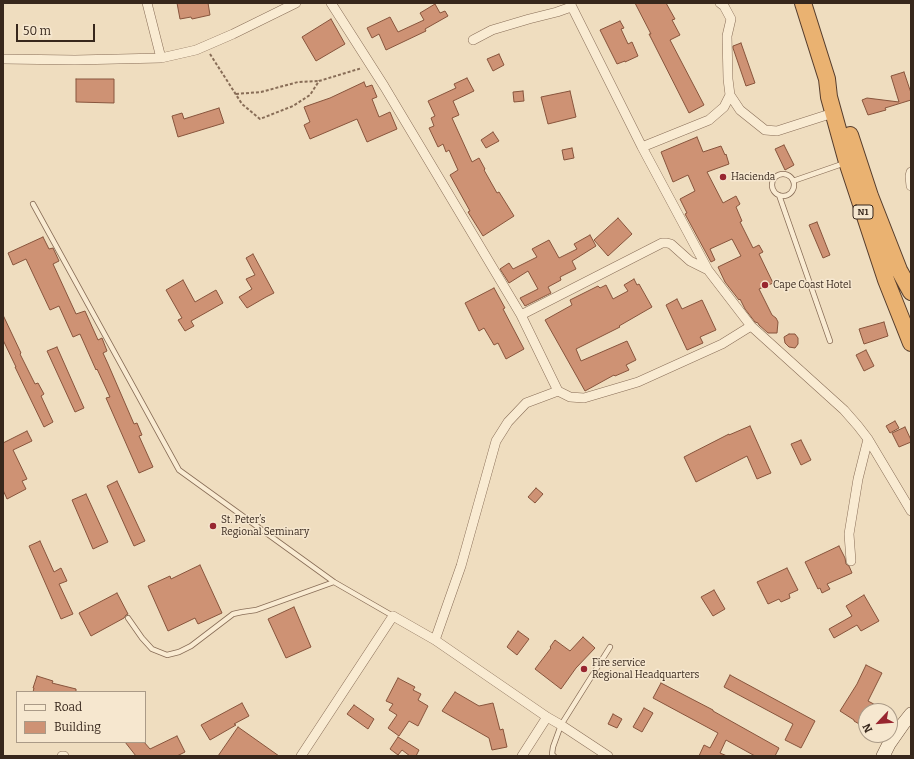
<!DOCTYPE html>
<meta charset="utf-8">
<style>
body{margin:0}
#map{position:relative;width:914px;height:759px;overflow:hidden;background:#efddbf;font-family:Bitter,serif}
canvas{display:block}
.frame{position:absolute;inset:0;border:4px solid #37271c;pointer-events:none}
.legend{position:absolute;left:16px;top:691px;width:130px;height:52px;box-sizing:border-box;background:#f6e7cf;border:1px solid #aa9a87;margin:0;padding:5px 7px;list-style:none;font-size:12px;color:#37271c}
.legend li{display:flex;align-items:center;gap:8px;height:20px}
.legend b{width:20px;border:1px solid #aa9a87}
.north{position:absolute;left:858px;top:703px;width:40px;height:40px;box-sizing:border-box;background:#f6e7cf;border:1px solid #aa9a87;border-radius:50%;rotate:244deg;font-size:11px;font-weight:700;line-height:16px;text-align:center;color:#37271c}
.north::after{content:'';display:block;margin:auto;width:14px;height:18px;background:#982630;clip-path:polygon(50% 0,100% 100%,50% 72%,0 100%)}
.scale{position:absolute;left:16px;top:24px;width:79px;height:18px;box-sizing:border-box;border:2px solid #37271c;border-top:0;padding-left:5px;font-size:12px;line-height:14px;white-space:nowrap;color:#37271c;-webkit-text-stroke:3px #f6e7cf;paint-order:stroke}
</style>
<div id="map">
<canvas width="914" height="759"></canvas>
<div class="frame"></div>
<ul class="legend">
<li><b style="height:5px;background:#f9ebd2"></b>Road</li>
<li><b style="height:11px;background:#ce9274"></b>Building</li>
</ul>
<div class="north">N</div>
<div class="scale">50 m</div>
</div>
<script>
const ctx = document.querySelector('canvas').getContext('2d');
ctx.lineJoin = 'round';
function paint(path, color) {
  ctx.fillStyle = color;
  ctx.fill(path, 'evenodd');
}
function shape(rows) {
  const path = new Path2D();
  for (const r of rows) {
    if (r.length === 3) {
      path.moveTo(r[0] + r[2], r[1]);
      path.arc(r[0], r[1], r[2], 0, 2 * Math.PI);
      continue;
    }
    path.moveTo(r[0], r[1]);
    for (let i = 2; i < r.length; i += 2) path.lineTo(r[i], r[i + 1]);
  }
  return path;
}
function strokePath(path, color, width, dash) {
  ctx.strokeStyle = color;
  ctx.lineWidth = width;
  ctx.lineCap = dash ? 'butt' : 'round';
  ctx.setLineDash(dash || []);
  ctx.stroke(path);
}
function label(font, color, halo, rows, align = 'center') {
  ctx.font = font + ' Bitter,serif';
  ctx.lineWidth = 3;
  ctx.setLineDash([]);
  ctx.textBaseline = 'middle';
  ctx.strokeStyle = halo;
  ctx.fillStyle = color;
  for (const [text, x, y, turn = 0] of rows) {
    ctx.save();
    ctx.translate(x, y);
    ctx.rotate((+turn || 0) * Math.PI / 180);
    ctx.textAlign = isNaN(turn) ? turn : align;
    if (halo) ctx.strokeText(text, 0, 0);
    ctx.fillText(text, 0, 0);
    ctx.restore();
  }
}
const building = shape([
 [177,3,208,3,210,15,192,19,191,17,180,19,177,3],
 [635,3,666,3,675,19,672,20,680,35,670,40,704,105,689,113,649,34,651,34,635,3],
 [435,4,440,13,445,11,448,16,425,29,426,31,386,50,379,34,372,38,367,28,390,17,398,32,424,20,420,13,435,4],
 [331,19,345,44,316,61,302,37,331,19],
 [620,21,624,28,621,29,628,44,632,42,638,56,625,62,625,61,617,64,600,30,620,21],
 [741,43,755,83,746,86,733,48,733,46,741,43],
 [499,54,504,65,493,71,487,59,499,54],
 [904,72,911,93,911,100,885,108,886,110,868,115,862,100,867,98,899,102,891,76,904,72],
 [467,78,474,91,453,101,459,115,452,118,472,162,479,158,485,169,484,170,497,193,499,192,514,216,483,236,468,212,470,211,450,175,458,170,449,150,446,152,443,144,438,147,429,128,434,126,431,118,435,116,428,101,456,88,454,84,467,78],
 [76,79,114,79,114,103,76,102,76,79],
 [364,82,366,87,372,85,377,97,372,99,379,117,390,112,397,129,367,142,357,119,310,139,304,125,310,122,304,107,330,98,364,82],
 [523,91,524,101,514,102,513,92,523,91],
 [570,91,576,117,548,124,541,97,570,91],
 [219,108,224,123,178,137,172,116,182,113,184,119,219,108],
 [493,132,499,141,486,148,481,140,493,132],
 [697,137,703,152,721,146,725,155,726,154,729,164,707,172,723,203,736,196,740,204,736,207,742,221,740,222,753,248,759,245,763,252,759,254,773,283,759,289,772,315,776,318,778,322,777,333,768,333,759,325,758,323,755,322,745,309,740,299,739,300,725,282,718,267,741,256,732,239,710,249,715,260,711,262,685,214,687,213,680,199,695,191,688,175,673,182,661,152,697,137],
 [784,145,794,165,785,170,775,149,784,145],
 [572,148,574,158,564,160,562,150,572,148],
 [618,218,632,234,608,256,594,240,618,218],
 [817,222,830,255,823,258,809,225,817,222],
 [590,235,596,246,572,261,576,269,560,277,561,280,548,287,551,293,525,306,520,298,538,289,528,271,509,283,500,269,509,263,513,269,537,257,532,249,549,240,559,258,577,249,574,244,590,235],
 [43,237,49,249,53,248,59,261,53,264,76,314,85,311,98,340,102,338,107,351,103,353,108,364,134,424,137,423,142,435,139,436,153,467,139,473,106,398,110,397,97,369,96,370,80,334,73,337,59,306,50,310,26,259,13,265,8,253,43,237],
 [253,254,274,293,266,297,247,308,239,297,252,289,246,279,255,275,246,258,253,254],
 [634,279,637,285,639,284,652,307,619,326,620,327,576,349,581,361,627,341,636,360,626,365,629,370,615,376,614,375,585,391,545,320,572,305,570,300,598,286,600,288,606,285,613,299,628,291,624,285,634,279],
 [183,280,195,302,216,290,223,303,191,321,194,326,185,331,178,320,182,318,166,290,183,280],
 [494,288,505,308,503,309,524,349,506,359,498,343,494,345,484,328,479,331,465,303,494,288],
 [677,299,682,309,702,300,716,330,700,337,703,343,687,350,666,305,677,299],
 [3,315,21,353,20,354,35,384,38,383,44,394,41,396,53,422,44,427,15,367,16,367,3,340,3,315],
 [884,322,888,336,864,344,859,329,884,322],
 [789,334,795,334,798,338,798,344,795,348,789,347,785,343,784,337,789,334],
 [57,347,84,408,75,412,47,351,57,347],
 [866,350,874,366,864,371,856,355,866,350],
 [895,421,899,428,890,433,886,426,895,421],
 [750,426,771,473,757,479,747,456,696,482,684,457,729,434,729,435,750,426],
 [905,427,911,440,911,442,899,447,892,433,905,427],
 [27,431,32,441,13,450,27,479,22,481,26,489,7,499,3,490,3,443,27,431],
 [801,440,811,460,801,465,791,444,801,440],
 [117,481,145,541,134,546,107,486,117,481],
 [536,488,543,494,535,503,528,497,536,488],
 [86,494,108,542,93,549,72,500,86,494],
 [40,541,54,572,61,568,67,581,59,584,73,614,61,619,29,546,40,541],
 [839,546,845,558,846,564,849,566,852,573,827,584,830,589,822,593,820,588,818,589,805,562,839,546],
 [200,565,222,613,198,624,195,618,168,631,148,586,170,576,171,579,200,565],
 [787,568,798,590,789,594,790,598,781,602,779,599,768,604,757,582,787,568],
 [714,590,725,609,713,616,701,597,714,590],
 [117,593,128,614,126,615,124,618,91,636,79,613,117,593],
 [864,595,879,621,861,631,857,625,834,638,829,629,852,616,846,606,864,595],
 [294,607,311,647,286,658,268,619,294,607],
 [518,631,529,639,517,655,507,647,518,631],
 [583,637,595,648,576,668,561,689,535,669,551,648,550,647,555,640,570,651,583,637],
 [866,665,882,673,868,701,887,711,866,711,866,728,854,721,854,720,840,711,857,684,866,665],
 [730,675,815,721,801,748,785,740,793,724,724,687,730,675],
 [37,676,53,681,52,683,76,689,76,692,33,692,34,688,33,688,37,676],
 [398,678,415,687,413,690,421,694,418,700,428,706,418,726,409,721,399,736,388,728,397,715,389,710,393,704,386,701,398,678],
 [661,683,713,710,713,711,779,748,775,756,755,756,726,740,720,753,727,756,699,756,704,745,710,748,718,733,653,698,661,683],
 [455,692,479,706,493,703,500,730,503,729,507,747,492,750,489,738,442,711,455,692],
 [242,703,249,716,234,724,236,725,210,740,201,725,242,703],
 [354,705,374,719,368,729,347,714,354,705],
 [644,708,653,713,642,732,633,727,644,708],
 [613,714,622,719,617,728,608,724,613,714],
 [238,727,279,756,218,756,238,727],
 [177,736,185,752,177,756,136,756,125,742,144,742,150,749,177,736],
 [398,737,419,750,416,756,410,756,402,750,398,755,390,749,398,737]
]);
const path = shape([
 [210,54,242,104,260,119,293,106,310,95,319,81,362,68],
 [236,94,261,92,298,82,319,81]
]);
const service = shape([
 [783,185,11],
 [793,181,845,163],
 [779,195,830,341],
 [33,204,179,470,334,582,393,616],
 [128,618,142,638,152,649,167,655,179,652,191,646,233,614,242,612,256,610,334,582],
 [554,756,552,754,553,747,561,725,610,647]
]);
const minor = shape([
 [147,3,161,58],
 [331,3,384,86,521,315,558,391,526,403,508,422,496,441,461,566,435,640],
 [570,3,642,147,708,270,751,326,844,410,858,426,868,439,911,511],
 [473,40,492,30,529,19,557,12,571,7],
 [3,59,75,60,161,58,196,50,233,34,296,3],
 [730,95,740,110,765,130,777,131,833,113],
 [642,147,709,120,724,107,730,95,728,79,727,36,731,19,724,6,720,3],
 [911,172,910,176,911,186],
 [521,315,662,243,667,243,671,244,690,261,708,270],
 [558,391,570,397,584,398,638,382,722,344,751,326],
 [851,561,849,534,858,479,868,439],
 [62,756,64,756],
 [301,756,393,616,435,640,547,717,561,725,608,756],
 [522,756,547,717]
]);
const secondary = shape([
 [883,756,889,744,903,724,911,714]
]);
const trunk = shape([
 [803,3,827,79,829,97,847,162,886,280,911,343],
 [850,135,870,196,899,270,911,292]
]);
const markers = [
 [723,177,4,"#982630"],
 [765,285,4,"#982630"],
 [213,526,4,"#982630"],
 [584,669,4,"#982630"]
];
const shields = [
 [863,212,20]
];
const shieldNames = [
 ["N1",863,212]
];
const poiNames = [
 ["Hacienda",731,177],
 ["Cape Coast Hotel",773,285],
 ["St. Peter’s",221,520],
 ["Regional Seminary",221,532],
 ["Fire service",592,663],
 ["Regional Headquarters",592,675]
];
paint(building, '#ce9274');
strokePath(building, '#87543c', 1);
strokePath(service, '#886d57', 6);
strokePath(minor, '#886d57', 10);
strokePath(secondary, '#694e3a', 14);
strokePath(trunk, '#553c2c', 18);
strokePath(path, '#886d57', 2, [3, 2]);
strokePath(service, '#f9ebd2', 4.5);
strokePath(minor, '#f9ebd2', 9);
strokePath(secondary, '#f9ebd2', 13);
strokePath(trunk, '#eab271', 16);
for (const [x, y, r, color] of markers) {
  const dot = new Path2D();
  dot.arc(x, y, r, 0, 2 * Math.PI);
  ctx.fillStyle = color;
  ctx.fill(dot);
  strokePath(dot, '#f6e7cf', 1.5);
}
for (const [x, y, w] of shields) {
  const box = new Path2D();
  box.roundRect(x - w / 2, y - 7, w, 14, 3);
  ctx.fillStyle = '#f6e7cf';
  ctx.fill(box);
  strokePath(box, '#37271c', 1);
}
label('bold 9px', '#37271c', null, shieldNames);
label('10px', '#37271c', '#f6e7cf', poiNames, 'left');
</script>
